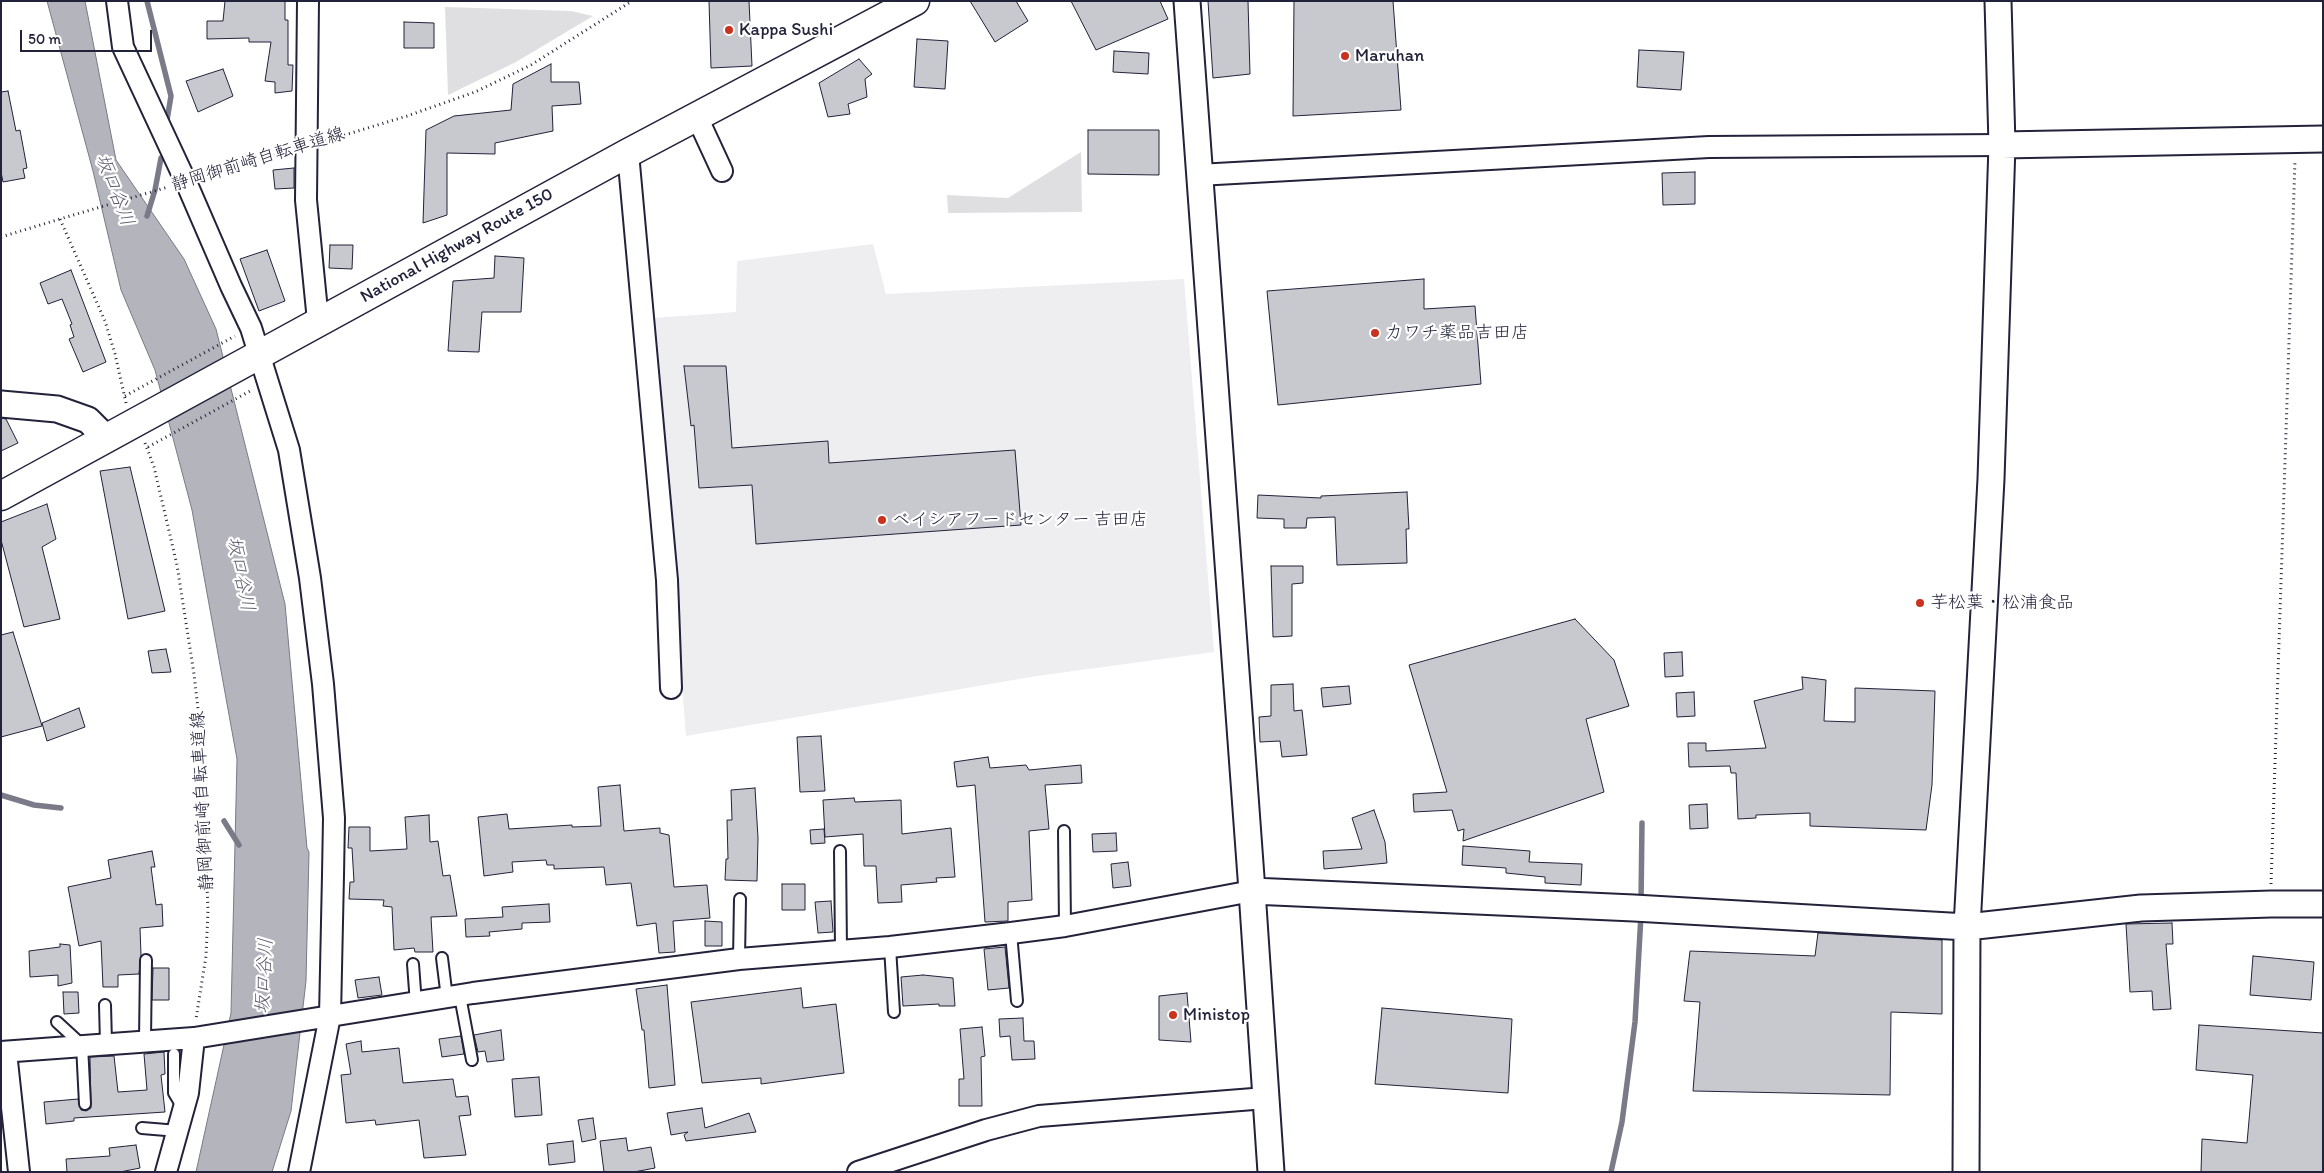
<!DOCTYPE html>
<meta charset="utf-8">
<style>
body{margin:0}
#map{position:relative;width:2324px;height:1173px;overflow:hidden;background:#fff;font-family:Itim,sans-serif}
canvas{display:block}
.frame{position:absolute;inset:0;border:2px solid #22223b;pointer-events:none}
.scale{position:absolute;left:20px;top:30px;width:132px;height:22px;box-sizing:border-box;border:2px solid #22223b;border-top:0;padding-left:6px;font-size:15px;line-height:18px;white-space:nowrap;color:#22223b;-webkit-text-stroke:4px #fff;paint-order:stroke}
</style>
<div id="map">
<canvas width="2324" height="1173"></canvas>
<div class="frame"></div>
<div class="scale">50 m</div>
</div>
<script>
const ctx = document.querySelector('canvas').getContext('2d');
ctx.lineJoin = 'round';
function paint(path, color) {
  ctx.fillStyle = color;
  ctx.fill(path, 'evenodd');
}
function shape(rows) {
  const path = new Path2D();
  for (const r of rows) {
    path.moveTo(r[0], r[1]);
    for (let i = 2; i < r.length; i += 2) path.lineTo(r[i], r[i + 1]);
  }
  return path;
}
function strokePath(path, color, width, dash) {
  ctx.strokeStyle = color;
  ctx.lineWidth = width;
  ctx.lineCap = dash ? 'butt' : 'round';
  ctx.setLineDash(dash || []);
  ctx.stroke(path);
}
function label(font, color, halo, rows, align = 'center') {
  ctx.font = font + ' Itim,"Klee One",sans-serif';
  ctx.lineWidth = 4.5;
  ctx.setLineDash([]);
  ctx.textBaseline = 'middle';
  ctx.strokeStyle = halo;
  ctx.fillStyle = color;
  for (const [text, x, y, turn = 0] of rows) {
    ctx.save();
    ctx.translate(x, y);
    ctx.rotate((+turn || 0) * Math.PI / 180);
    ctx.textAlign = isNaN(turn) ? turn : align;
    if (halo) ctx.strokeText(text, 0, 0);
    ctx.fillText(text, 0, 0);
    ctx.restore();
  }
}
const built = shape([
 [873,244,886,294,1184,279,1214,652,1037,676,686,736,653,318,736,312,737,261]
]);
const green = shape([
 [445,7,571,11,593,16,516,62,448,95],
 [1081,152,1082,212,948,213,947,195,1008,198]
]);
const water = shape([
 [47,1,85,1,116,160,184,259,216,329,285,604,307,848,309,852,306,981,291,1111,272,1172,196,1172,231,1013,237,759,192,510,155,370,121,290,93,171,47,1]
]);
const stream = shape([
 [147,1,171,96,166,126],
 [147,216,155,190,161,158],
 [1,795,34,805,61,808],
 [224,821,239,845],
 [1641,904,1642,823],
 [1611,1172,1622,1122,1635,1022,1641,915]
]);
const building = shape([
 [225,1,285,1,285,20,288,20,288,65,293,65,292,91,275,93,275,82,265,81,271,42,249,42,249,38,207,39,207,21,223,21,225,1],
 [709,1,749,1,752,66,711,68,709,1],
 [970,1,1016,1,1028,21,995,42,970,1],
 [1071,1,1160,1,1168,19,1096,50,1071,1],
 [1208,1,1248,1,1250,74,1213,78,1208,1],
 [1294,1,1393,1,1401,110,1293,116,1294,1],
 [404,22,434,23,434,48,404,48,404,22],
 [917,39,948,41,945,89,914,87,917,39],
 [1639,50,1684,52,1681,90,1637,87,1639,50],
 [1114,51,1149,53,1148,74,1113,72,1114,51],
 [859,59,872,74,865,79,867,97,848,104,850,114,828,117,819,83,859,59],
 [551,64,551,82,579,82,581,104,552,106,553,131,495,143,495,154,447,153,447,215,423,223,426,130,454,116,511,110,513,84,551,64],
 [223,69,233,96,198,112,186,81,223,69],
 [8,91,16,131,20,130,27,168,23,169,25,178,3,182,1,172,1,92,8,91],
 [1088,130,1159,130,1159,175,1088,174,1088,130],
 [294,168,294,188,275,189,273,170,294,168],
 [1695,172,1695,204,1663,205,1662,173,1695,172],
 [330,245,353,245,352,269,329,268,330,245],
 [267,250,285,301,259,311,240,259,267,250],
 [495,256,524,258,521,312,482,312,479,352,448,351,453,281,494,278,495,256],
 [71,270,106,362,83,372,69,339,74,337,70,325,72,324,62,299,48,304,40,283,71,270],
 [1424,279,1424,309,1475,306,1481,384,1278,405,1267,291,1424,279],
 [684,366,726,366,732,448,828,441,829,463,1015,450,1021,525,756,544,752,485,699,488,694,425,691,426,684,366],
 [1,418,6,419,18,443,1,451,1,418],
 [130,467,165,611,128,619,100,471,130,467],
 [1407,492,1409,529,1406,529,1407,563,1337,565,1335,517,1307,518,1306,528,1284,528,1284,519,1257,518,1258,495,1321,498,1321,496,1407,492],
 [47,504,56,539,42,547,60,619,24,627,1,540,1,522,47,504],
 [1271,566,1303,566,1303,583,1292,584,1292,636,1273,637,1271,566],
 [1575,619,1614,660,1629,706,1586,719,1604,792,1463,841,1464,829,1458,831,1452,810,1414,812,1413,794,1447,792,1409,665,1575,619],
 [13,632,42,726,1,737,1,635,13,632],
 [166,649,171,672,152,673,148,651,166,649],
 [1682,652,1683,676,1665,677,1664,653,1682,652],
 [1802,677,1826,680,1824,721,1855,722,1855,688,1935,691,1932,785,1926,830,1810,826,1810,813,1756,815,1756,818,1738,819,1736,773,1731,773,1730,766,1689,767,1688,743,1706,743,1706,751,1766,748,1754,701,1803,689,1802,677],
 [1293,684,1294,711,1302,710,1307,755,1282,757,1280,741,1260,742,1259,717,1271,716,1271,685,1293,684],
 [1349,686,1351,704,1323,707,1321,688,1349,686],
 [1694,692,1695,716,1677,717,1676,693,1694,692],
 [79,708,85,727,47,741,42,723,79,708],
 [821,736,825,791,800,792,797,737,821,736],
 [988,757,990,768,1026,765,1029,770,1081,765,1082,783,1045,785,1049,829,1029,831,1032,900,1008,902,1008,921,985,922,975,785,957,787,954,762,988,757],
 [620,785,624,831,660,828,660,833,669,835,674,887,707,885,710,918,673,921,675,952,659,953,656,923,637,926,631,883,606,885,604,867,554,869,554,865,547,865,546,860,512,862,513,872,484,876,478,817,507,814,509,829,572,825,572,827,601,826,598,787,620,785],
 [755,788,758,838,757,881,725,880,726,859,728,859,727,820,732,820,731,790,755,788],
 [854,798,855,802,901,800,902,834,951,828,955,877,936,878,937,882,901,885,902,902,878,903,876,866,864,866,863,834,825,837,823,800,854,798],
 [1707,804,1708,828,1690,829,1689,805,1707,804],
 [1374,810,1385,842,1387,863,1324,869,1323,851,1362,849,1352,818,1374,810],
 [429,815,430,842,438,841,443,876,450,875,457,916,431,917,433,952,415,952,414,948,394,950,392,907,383,906,384,900,349,899,350,882,354,882,352,848,348,848,349,827,370,827,370,851,407,849,405,817,429,815],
 [824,829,825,843,811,844,810,830,824,829],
 [1116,833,1117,851,1093,852,1092,834,1116,833],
 [1463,846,1530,851,1529,862,1582,864,1581,885,1545,883,1545,877,1506,873,1506,868,1462,865,1463,846],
 [152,851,155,867,151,867,156,905,162,904,163,926,140,928,141,955,139,974,118,975,118,987,103,987,101,941,79,946,68,887,111,878,108,860,152,851],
 [1128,862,1131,886,1113,888,1111,864,1128,862],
 [782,884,805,884,805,910,782,910,782,884],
 [831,901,833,932,818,933,815,902,831,901],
 [549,904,550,922,522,923,522,929,489,932,490,936,466,937,465,919,503,917,502,907,549,904],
 [705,921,722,922,722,946,705,946,705,921],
 [2172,923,2173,944,2166,944,2171,1009,2153,1010,2152,991,2130,992,2126,924,2172,923],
 [1818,933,1942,940,1942,1014,1891,1012,1890,1095,1693,1091,1700,1002,1684,1001,1690,951,1815,956,1818,933],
 [60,944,70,945,72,983,58,986,58,975,30,977,29,951,60,947,60,944],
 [1005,947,1009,988,988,990,984,949,1005,947],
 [2253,956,2314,962,2311,1000,2250,995,2253,956],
 [153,968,169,968,169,1000,152,1000,153,968],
 [923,975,953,978,955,1006,939,1006,939,1004,903,1006,901,977,923,975],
 [379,977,382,995,358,998,355,980,379,977],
 [667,985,675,1085,649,1088,644,1030,642,1030,636,989,667,985],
 [801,988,803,1008,836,1004,844,1073,761,1084,761,1078,702,1083,691,1002,801,988],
 [63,992,78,992,79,1013,64,1014,63,992],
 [1187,993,1191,1042,1159,1040,1159,996,1187,993],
 [1382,1008,1512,1019,1508,1093,1375,1084,1382,1008],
 [1023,1018,1024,1041,1034,1041,1035,1059,1012,1060,1010,1036,1000,1037,999,1019,1023,1018],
 [2199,1025,2323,1033,2323,1172,2201,1172,2202,1139,2247,1143,2253,1075,2196,1070,2199,1025],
 [982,1027,985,1056,981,1057,982,1106,959,1106,959,1079,964,1079,960,1029,982,1027],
 [501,1030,504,1060,487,1062,485,1051,478,1052,474,1035,501,1030],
 [461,1036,464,1054,442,1057,439,1039,461,1036],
 [361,1041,362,1052,399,1048,403,1083,453,1079,456,1097,468,1096,471,1115,459,1116,466,1155,424,1158,419,1120,376,1125,375,1120,346,1123,341,1075,351,1074,346,1044,361,1041],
 [164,1052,165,1074,161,1075,165,1112,74,1118,74,1121,46,1124,44,1102,78,1099,81,1110,86,1111,91,1108,90,1057,114,1056,118,1092,147,1090,144,1054,164,1052],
 [539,1077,542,1115,515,1117,512,1079,539,1077],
 [702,1108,705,1128,749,1113,756,1132,686,1141,684,1135,688,1132,671,1135,667,1113,702,1108],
 [593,1118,596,1139,582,1142,578,1120,593,1118],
 [626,1138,628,1151,651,1147,655,1168,634,1172,604,1172,600,1141,626,1138],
 [573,1141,575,1162,549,1165,547,1144,573,1141],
 [136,1145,140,1168,120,1172,67,1172,66,1159,110,1156,109,1148,136,1145]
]);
const path = shape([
 [325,141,407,116,475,92,531,65,632,1],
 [203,177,288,152],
 [1,237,60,219],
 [125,396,235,336],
 [126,403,115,354,105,321,60,219,168,187],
 [145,443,154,467,177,565,194,674,201,735,208,910,206,956,196,1019],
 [148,447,252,390],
 [2271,884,2295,160]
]);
const service = shape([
 [1064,831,1065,926],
 [840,851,841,950],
 [1011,933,1017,1001],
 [890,947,894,1012],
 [442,958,447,998],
 [739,959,740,899],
 [413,964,416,1004],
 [460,996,472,1060],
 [105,1005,106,1043],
 [57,1022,82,1045,85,1104],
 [145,1040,146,960],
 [174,1054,174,1093,183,1108],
 [142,1128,178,1131]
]);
const minor = shape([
 [117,1,123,47,186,182,231,286,251,328,289,450,310,578,323,684,334,818,333,875,330,1016,299,1172],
 [308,1,306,200,318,321],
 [697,117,722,171],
 [628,153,667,580,671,688],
 [1198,175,1709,147,2002,145],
 [1,1052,194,1038,473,993,739,959,890,947,1011,933,1065,926,1252,891],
 [6,1052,19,1172],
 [166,1172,188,1093,194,1038],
 [858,1172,986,1130,1039,1116,1266,1098]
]);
const tertiary = shape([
 [1187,1,1252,891,1271,1172],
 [2002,145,2323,139],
 [1,404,57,409,88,420,106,438],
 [1252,891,1634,908,1967,927,2141,908,2271,904,2323,904],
 [1966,1172,1967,927,1991,479,2002,145,1998,1]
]);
const trunk = shape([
 [1,496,628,153,915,1]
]);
const markers = [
 [729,30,5,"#c8321e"],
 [1345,56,5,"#c8321e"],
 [1375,333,5,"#c8321e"],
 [882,520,5,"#c8321e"],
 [1920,603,5,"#c8321e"],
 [1173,1015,5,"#c8321e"]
];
const poiNames = [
 ["Kappa Sushi",739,30],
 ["Maruhan",1355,56],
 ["カワチ薬品吉田店",1385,333],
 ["ベイシアフードセンター 吉田店",892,520],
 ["芋松葉・松浦食品",1930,603],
 ["Ministop",1183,1015]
];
const streetNames = [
 ["静岡御前崎自転車道線",258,160,-17],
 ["National Highway Route 150",457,246,-29],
 ["静岡御前崎自転車道線",203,801,-93]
];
const waterNames = [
 ["坂口谷川",114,190,69],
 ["坂口谷川",240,574,79],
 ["坂口谷川",265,976,-87]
];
paint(built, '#eeeef1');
paint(green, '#dfdfe2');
paint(water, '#b4b4bc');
strokePath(water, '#7a7a88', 1);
strokePath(stream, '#7a7a88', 5.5);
paint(building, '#c8c8cf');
strokePath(building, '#22223b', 1);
strokePath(service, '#22223b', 14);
strokePath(minor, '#22223b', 24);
strokePath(tertiary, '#22223b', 29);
strokePath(trunk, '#22223b', 31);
strokePath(path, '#22223b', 3, [1, 4]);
strokePath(service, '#fff', 10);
strokePath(minor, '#fff', 20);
strokePath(tertiary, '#fff', 25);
strokePath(trunk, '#fff', 28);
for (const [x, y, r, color] of markers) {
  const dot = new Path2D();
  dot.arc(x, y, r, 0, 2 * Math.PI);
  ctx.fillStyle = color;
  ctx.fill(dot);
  strokePath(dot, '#fff', 2);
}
label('18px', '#22223b', '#fff', poiNames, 'left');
label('18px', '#22223b', '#fff', streetNames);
label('italic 19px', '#5c5c6f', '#fff', waterNames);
</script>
